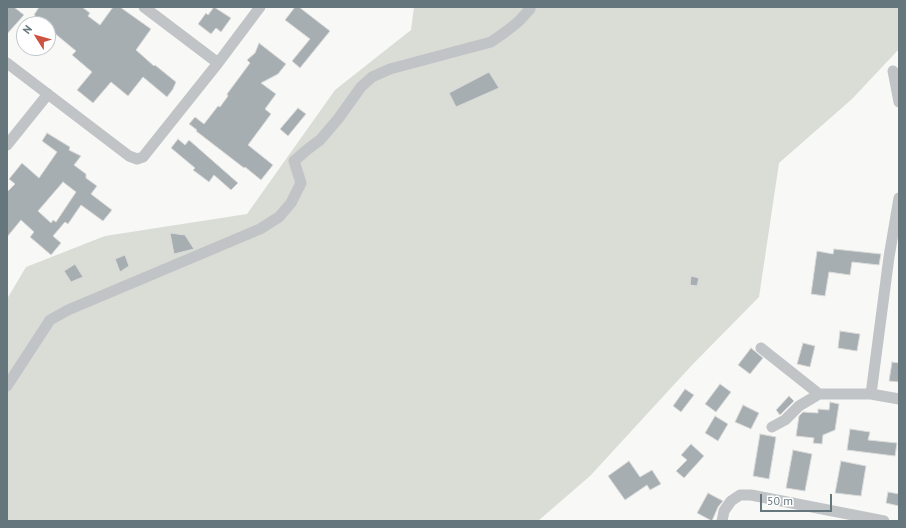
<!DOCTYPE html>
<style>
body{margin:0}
#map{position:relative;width:906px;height:528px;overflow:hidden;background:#f8f8f6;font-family:"PT Sans",sans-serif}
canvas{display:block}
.frame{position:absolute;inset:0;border:8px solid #66767d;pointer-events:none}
.north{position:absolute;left:16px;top:16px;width:40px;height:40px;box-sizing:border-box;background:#fff;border:1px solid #c2c8cb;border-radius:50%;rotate:307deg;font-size:11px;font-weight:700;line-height:16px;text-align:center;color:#66767d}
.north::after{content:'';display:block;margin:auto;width:14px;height:18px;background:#cd5241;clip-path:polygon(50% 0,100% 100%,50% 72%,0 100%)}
.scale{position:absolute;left:760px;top:494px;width:72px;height:18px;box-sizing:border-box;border:2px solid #66767d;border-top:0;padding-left:5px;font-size:12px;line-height:14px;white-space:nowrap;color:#66767d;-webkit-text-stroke:3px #fff;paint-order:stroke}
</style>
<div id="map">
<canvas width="906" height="528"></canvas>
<div class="frame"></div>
<div class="north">N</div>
<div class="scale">50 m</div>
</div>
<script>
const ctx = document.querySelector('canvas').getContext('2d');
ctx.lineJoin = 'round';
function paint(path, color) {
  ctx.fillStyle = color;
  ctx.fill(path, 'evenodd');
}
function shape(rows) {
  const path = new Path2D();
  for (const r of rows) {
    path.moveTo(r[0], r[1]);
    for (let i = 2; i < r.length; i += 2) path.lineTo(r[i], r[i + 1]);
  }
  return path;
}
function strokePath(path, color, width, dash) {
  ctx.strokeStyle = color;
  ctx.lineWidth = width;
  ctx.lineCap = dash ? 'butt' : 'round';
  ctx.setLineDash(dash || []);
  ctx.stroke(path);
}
const green = shape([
 [414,7,899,7,899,49,852,99,779,163,759,297,693,364,590,476,538,521,7,521,7,299,26,267,105,236,247,214,335,90,411,30]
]);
const building = shape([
 [7,7,14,7,24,15,7,34,7,7],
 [39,7,82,7,90,13,88,16,100,25,113,7,120,7,151,29,136,50,154,66,155,65,176,82,173,89,167,97,143,77,128,96,111,82,93,103,77,90,92,72,72,55,76,51,53,32,54,30,34,15,39,7],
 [214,7,231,18,221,32,216,28,211,34,198,24,206,13,208,15,214,7],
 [295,7,299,7,330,31,300,68,292,61,310,39,285,20,295,7],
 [259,43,286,64,278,74,261,83,276,94,265,109,271,114,248,145,273,165,261,180,245,167,244,168,196,131,197,130,189,124,195,117,204,124,218,106,220,107,228,96,227,94,250,63,247,60,255,53,259,43],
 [489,72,499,88,456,107,449,93,489,72],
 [298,108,306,114,288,136,280,129,298,108],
 [47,133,70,147,69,150,81,156,74,165,86,174,86,178,97,186,91,194,112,210,103,221,81,205,68,224,65,222,53,236,61,243,51,255,30,237,34,232,21,220,7,237,7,192,15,184,9,179,22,163,39,178,57,152,42,141,47,133],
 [63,182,76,192,56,222,53,220,51,223,38,211,63,182],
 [178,139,185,145,189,140,238,183,231,190,214,175,209,182,193,170,195,168,171,148,178,139],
 [170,233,185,235,194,249,174,254,170,233],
 [834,249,881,254,879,265,852,262,850,275,829,272,825,296,811,294,817,251,833,254,834,249],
 [125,255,129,266,120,272,115,259,125,255],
 [75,264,83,277,71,282,64,271,75,264],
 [691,276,699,278,697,286,690,285,691,276],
 [840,331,860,334,857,351,838,348,840,331],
 [803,343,815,346,810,367,797,364,803,343],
 [751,348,763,358,750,374,738,365,751,348],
 [892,362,899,363,899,382,889,381,892,362],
 [720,384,731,392,716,412,705,404,720,384],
 [685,389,694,395,681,412,673,406,685,389],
 [789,396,794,401,780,415,776,410,789,396],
 [830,402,839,404,835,430,823,435,822,444,813,443,814,438,796,436,799,416,803,412,818,413,818,409,829,410,830,402],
 [743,405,759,413,751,429,735,422,743,405],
 [715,416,728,424,718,441,705,433,715,416],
 [850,429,870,432,868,440,897,443,895,456,847,450,850,429],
 [760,434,776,437,769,479,753,476,760,434],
 [691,444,704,456,684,478,676,471,687,460,681,455,691,444],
 [793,450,812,454,805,491,786,488,793,450],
 [629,461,640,477,652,470,661,484,650,490,647,485,625,500,608,476,629,461],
 [841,461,866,466,861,496,835,493,841,461],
 [888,492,899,494,899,506,886,503,888,492],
 [708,493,723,501,718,507,712,521,697,513,708,493]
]);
const minor = shape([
 [144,7,218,63],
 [7,63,129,156,137,159,143,157,218,63,260,7],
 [893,71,899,102],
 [7,145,48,94],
 [761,348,819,394],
 [7,386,50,320,68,310,260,229,279,217,291,203,301,183,294,161,308,149,320,140,338,119,361,87,372,77,390,69,491,42,504,33,518,22,530,9,530,7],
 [871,394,889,257,899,198],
 [772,427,785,420,799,406,819,394,871,394,899,399],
 [722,521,724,511,731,501,740,495,751,495,884,521]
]);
paint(green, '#d9ddd6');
paint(building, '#a6aeb2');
strokePath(building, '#dadad9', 1);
strokePath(minor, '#c0c4c7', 11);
</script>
